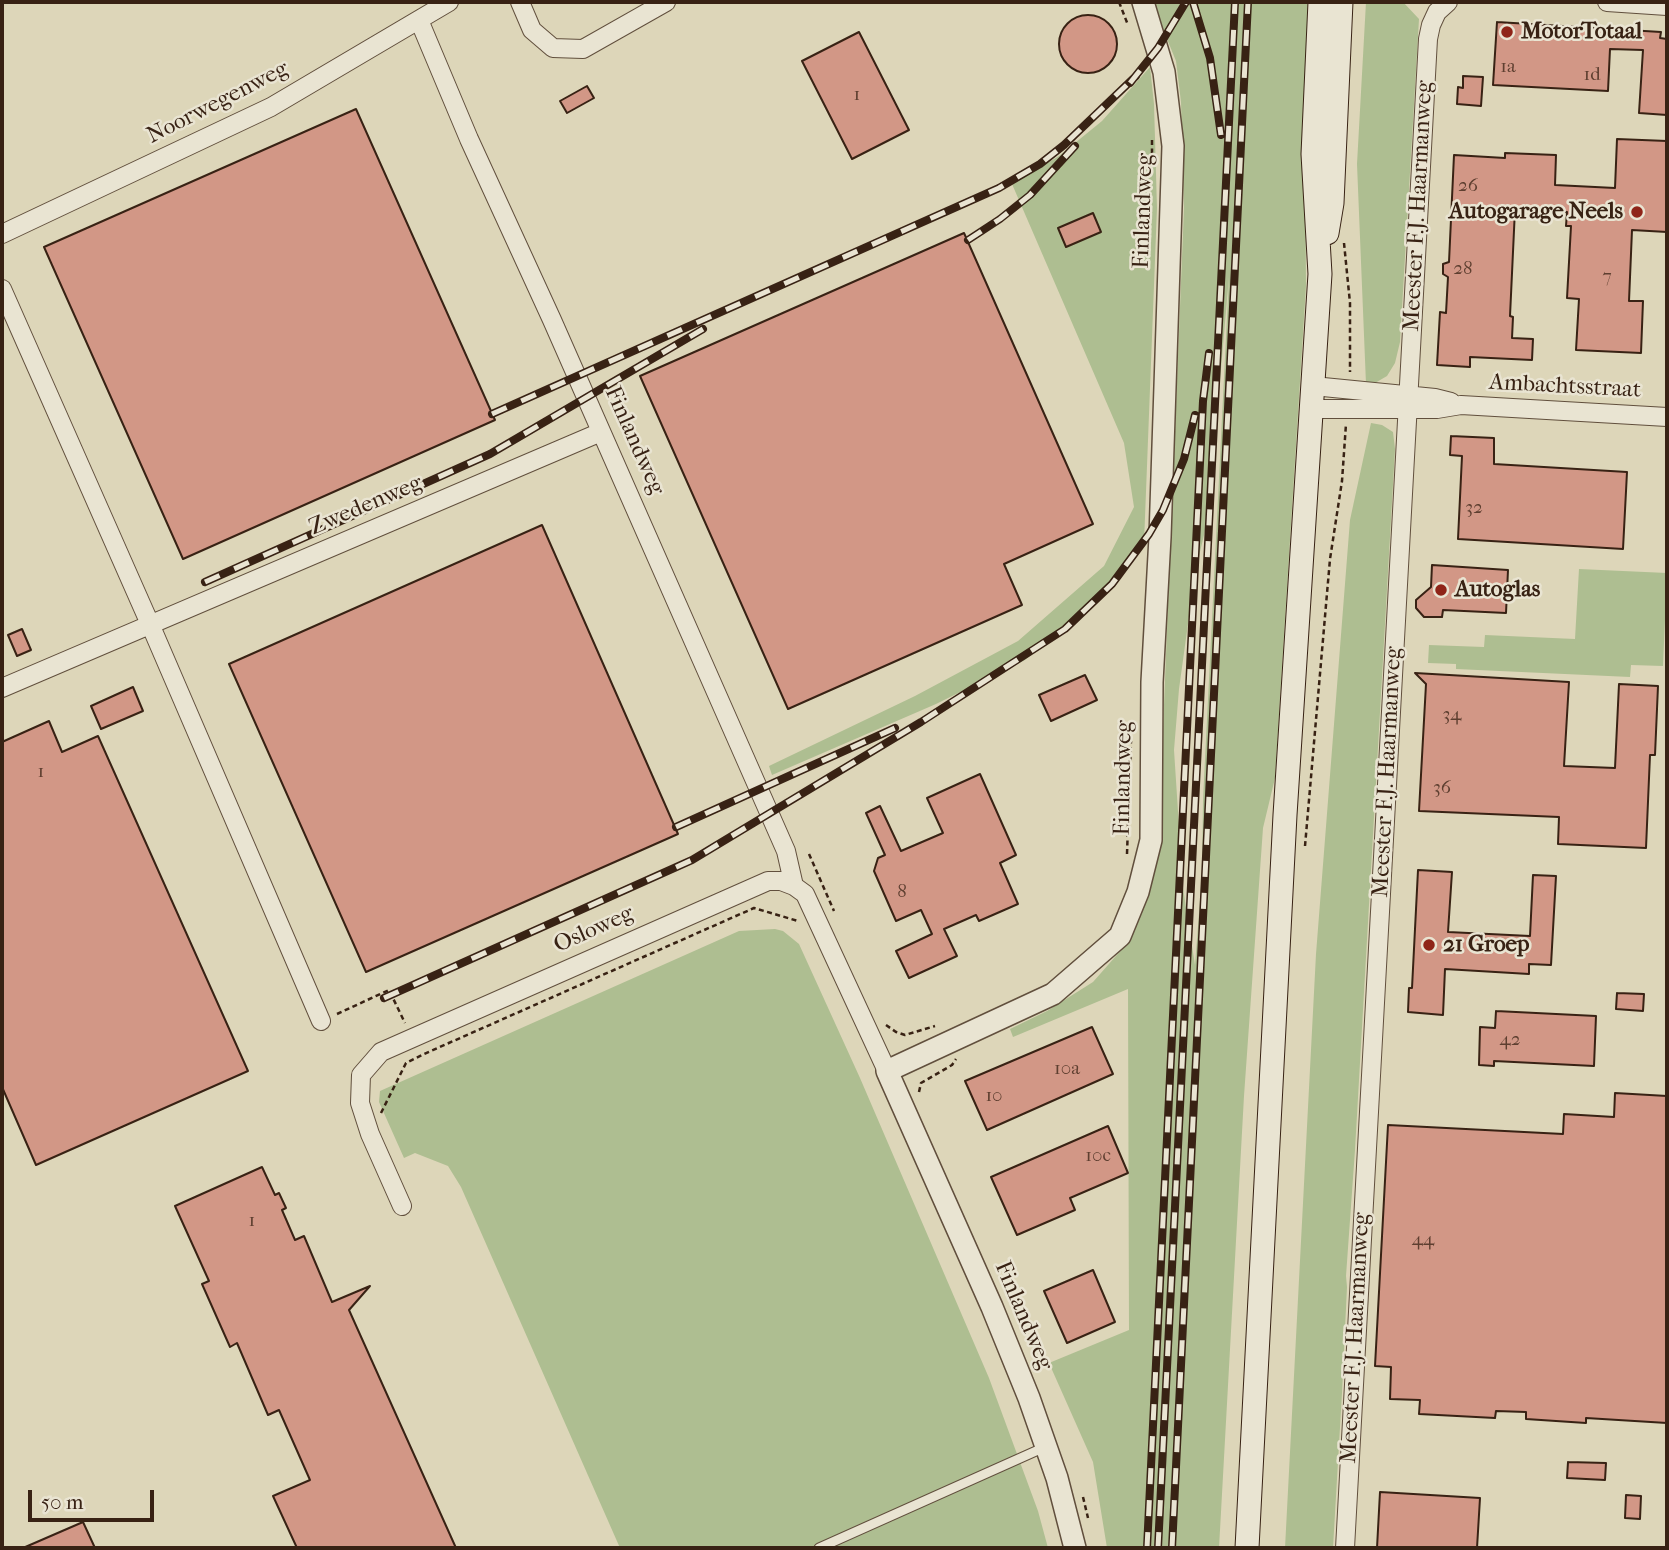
<!DOCTYPE html>
<style>
body{margin:0}
#map{position:relative;width:1669px;height:1550px;overflow:hidden;background:#ddd6b9;font-family:"IM FELL French Canon",serif}
canvas{display:block}
.frame{position:absolute;inset:0;border:4px solid #382214;pointer-events:none}
.scale{position:absolute;left:28px;top:1490px;width:126px;height:32px;box-sizing:border-box;border:4px solid #382214;border-top:0;padding-left:9px;font-size:21px;line-height:24px;white-space:nowrap;color:#382214;-webkit-text-stroke:5px #e9e4d2;paint-order:stroke}
</style>
<div id="map">
<canvas width="1669" height="1550"></canvas>
<div class="frame"></div>
<div class="scale">50 m</div>
</div>
<script>
const ctx = document.querySelector('canvas').getContext('2d');
ctx.lineJoin = 'round';
function paint(path, color) {
  ctx.fillStyle = color;
  ctx.fill(path, 'evenodd');
}
function shape(rows) {
  const path = new Path2D();
  for (const r of rows) {
    if (r.length === 3) {
      path.moveTo(r[0] + r[2], r[1]);
      path.arc(r[0], r[1], r[2], 0, 2 * Math.PI);
      continue;
    }
    path.moveTo(r[0], r[1]);
    for (let i = 2; i < r.length; i += 2) path.lineTo(r[i], r[i + 1]);
  }
  return path;
}
function strokePath(path, color, width, dash) {
  ctx.strokeStyle = color;
  ctx.lineWidth = width;
  ctx.lineCap = dash ? 'butt' : 'round';
  ctx.setLineDash(dash || []);
  ctx.stroke(path);
}
function label(font, color, halo, rows, align = 'center') {
  ctx.font = font + ' "IM FELL French Canon",serif';
  ctx.lineWidth = 5;
  ctx.setLineDash([]);
  ctx.textBaseline = 'middle';
  ctx.strokeStyle = halo;
  ctx.fillStyle = color;
  for (const [text, x, y, turn = 0] of rows) {
    ctx.save();
    ctx.translate(x, y);
    ctx.rotate((+turn || 0) * Math.PI / 180);
    ctx.textAlign = isNaN(turn) ? turn : align;
    if (halo) ctx.strokeText(text, 0, 0);
    ctx.fillText(text, 0, 0);
    ctx.restore();
  }
}
const green = shape([
 [1152,2,1310,2,1305,140,1306,286,1275,778,1263,828,1244,1096,1219,1548,1107,1548,1093,1462,1049,1363,1129,1330,1128,989,1013,1037,1010,1029,1047,1011,1093,982,1123,948,1141,913,1160,804,1184,208,1181,102,1176,61],
 [1229,277,1203,800,1202,874,1195,965,1183,888,1174,750,1179,689,1195,573,1208,518],
 [1366,2,1403,2,1419,19,1400,342,1395,363,1387,376,1375,383,1366,384,1357,164],
 [1150,67,1154,104,1157,208,1144,543,1127,568,1080,617,1025,660,936,704,772,775,769,766,915,696,1018,641,1104,566,1134,507,1124,443,1012,184,1059,156,1102,121],
 [1371,423,1382,425,1393,432,1395,449,1355,1150,1346,1276,1347,1287,1342,1393,1333,1548,1285,1548,1316,954,1350,520],
 [1579,569,1667,573,1663,666,1631,665,1630,677,1456,669,1456,664,1428,663,1429,645,1484,647,1485,635,1575,639],
 [775,929,783,931,799,944,860,1078,989,1378,1038,1511,1048,1548,620,1548,461,1187,448,1166,415,1153,404,1158,379,1102,380,1091,739,931]
]);
const building = shape([
 [1088,44,29],
 [1497,22,1661,32,1660,38,1667,39,1667,115,1639,113,1643,50,1610,49,1608,91,1493,85,1497,22],
 [859,32,909,130,852,159,802,61,859,32],
 [1463,76,1483,77,1481,106,1457,104,1458,87,1463,88,1463,76],
 [587,86,594,98,567,113,560,101,587,86],
 [356,109,495,420,183,559,44,247,356,109],
 [1617,139,1667,141,1667,232,1632,230,1629,301,1643,301,1641,353,1576,350,1579,299,1567,298,1571,226,1566,226,1567,212,1515,209,1510,316,1513,317,1512,338,1533,339,1532,360,1470,357,1470,367,1437,365,1440,312,1446,313,1448,277,1443,274,1443,264,1449,262,1454,155,1505,158,1505,153,1556,155,1555,185,1615,188,1617,139],
 [1093,213,1101,232,1066,247,1058,228,1093,213],
 [964,233,1093,524,1004,564,1022,605,788,709,640,376,964,233],
 [1451,436,1494,438,1494,464,1627,472,1623,549,1458,539,1462,456,1450,455,1451,436],
 [542,525,678,834,366,972,229,664,542,525],
 [1432,565,1508,570,1506,613,1443,610,1442,617,1424,617,1416,608,1416,600,1431,587,1432,565],
 [22,629,31,650,17,656,8,635,22,629],
 [1415,673,1569,682,1564,766,1615,768,1619,684,1658,686,1655,755,1650,755,1646,848,1558,844,1559,817,1419,811,1426,684,1415,673],
 [1085,675,1097,700,1051,721,1039,695,1085,675],
 [133,687,143,711,101,729,91,706,133,687],
 [49,721,62,752,98,736,248,1071,36,1165,2,1087,2,742,49,721],
 [980,774,1016,855,1000,863,1018,904,979,921,976,915,944,929,957,956,909,978,896,951,932,934,921,910,896,921,874,871,878,858,885,855,866,813,880,806,901,851,943,833,927,798,980,774],
 [1418,870,1452,872,1448,932,1530,936,1533,875,1556,876,1551,965,1529,964,1529,974,1445,969,1443,1015,1408,1012,1409,988,1412,988,1418,870],
 [1617,993,1644,994,1643,1011,1616,1009,1617,993],
 [1496,1011,1596,1016,1594,1066,1494,1061,1494,1066,1479,1065,1480,1027,1495,1028,1496,1011],
 [1092,1027,1113,1074,987,1130,965,1081,1092,1027],
 [1615,1093,1667,1096,1667,1423,1586,1418,1586,1423,1526,1419,1526,1412,1496,1411,1495,1418,1419,1414,1420,1400,1390,1399,1391,1367,1375,1366,1388,1125,1563,1134,1564,1114,1614,1117,1615,1093],
 [1108,1126,1128,1173,1070,1198,1075,1210,1017,1235,991,1177,1108,1126],
 [262,1167,275,1195,279,1193,286,1208,282,1210,295,1240,304,1236,332,1302,370,1286,349,1310,456,1548,297,1548,273,1496,310,1480,279,1410,268,1415,237,1343,230,1347,202,1284,209,1281,175,1206,262,1167],
 [1093,1270,1115,1322,1067,1343,1044,1291,1093,1270],
 [1568,1462,1606,1463,1605,1480,1567,1478,1568,1462],
 [1380,1492,1480,1498,1477,1548,1377,1548,1380,1492],
 [1626,1495,1641,1496,1640,1519,1625,1518,1626,1495],
 [83,1522,95,1548,23,1548,83,1522]
]);
const path = shape([
 [1119,2,1128,25],
 [1152,140,1152,161],
 [1344,243,1350,303,1350,372],
 [1305,846,1330,559,1342,481,1346,424],
 [809,854,834,911],
 [1127,854,1131,741],
 [337,1014,389,990,405,1023],
 [886,1025,896,1032,905,1035,935,1026],
 [919,1092,921,1083,952,1065,956,1059],
 [381,1113,406,1063,424,1054,754,908,798,921],
 [1083,1497,1088,1518]
]);
const service = shape([
 [819,1548,1045,1447]
]);
const minor = shape([
 [520,2,532,30,553,48,583,49,666,2],
 [1607,2,1667,6],
 [419,20,469,139,552,320,786,851,794,886],
 [2,234,271,107,449,2],
 [2,289,150,624,321,1021],
 [1313,386,1435,398,1451,402],
 [1312,409,1437,409,1461,405,1667,417],
 [2,688,601,432],
 [402,1206,370,1134,360,1103,361,1075,381,1052,768,881,781,881,794,886,805,894,887,1071],
 [1345,1548,1428,39,1431,25,1437,12,1448,2]
]);
const tertiary = shape([
 [1075,1548,1057,1478,1029,1398,992,1307,887,1071,1053,994,1120,936,1138,892,1151,840,1152,682,1160,537,1173,146,1164,72,1143,2]
]);
const secondary = shape([
 [1327,233,1332,203,1341,2],
 [1247,1548,1285,815,1320,274,1313,154,1320,2]
]);
const rail = shape([
 [1193,2,1210,58,1221,135],
 [1130,83,1158,48,1186,2],
 [968,240,1000,219,1030,195,1075,146],
 [492,414,999,188,1040,164,1064,145,1136,76],
 [205,582,490,454,703,329],
 [676,827,895,728],
 [384,998,692,860,921,722,1065,629,1112,584,1149,534,1163,510,1184,459,1195,415],
 [1147,1548,1203,401,1209,353],
 [1158,1548,1235,2],
 [1172,1548,1248,2]
]);
const markers = [
 [1507,32,7,"#8f2418"],
 [1637,212,7,"#8f2418"],
 [1441,590,7,"#8f2418"],
 [1429,945,7,"#8f2418"]
];
const numberNames = [
 ["1a",1508,67],
 ["1d",1592,75],
 ["1",857,95],
 ["26",1468,186],
 ["28",1463,269],
 ["7",1607,277],
 ["32",1474,508],
 ["34",1452,715],
 ["1",41,772],
 ["36",1442,788],
 ["8",902,892],
 ["42",1510,1040],
 ["10a",1067,1069],
 ["10",994,1096],
 ["10c",1098,1156],
 ["1",252,1221],
 ["44",1423,1240]
];
const poiNames = [
 ["MotorTotaal",1521,32],
 ["Autogarage Neels",1623,212,"right"],
 ["Autoglas",1455,590],
 ["21 Groep",1443,945]
];
const streetNames = [
 ["Noorwegenweg",218,103,-27],
 ["Meester F.J. Haarmanweg",1419,206,-87],
 ["Finlandweg",1144,211,-88],
 ["Ambachtsstraat",1565,387,3],
 ["Finlandweg",634,441,66],
 ["Zwedenweg",366,506,-23],
 ["Meester F.J. Haarmanweg",1388,772,-87],
 ["Finlandweg",1124,778,-89],
 ["Osloweg",594,930,-24],
 ["Finlandweg",1023,1316,67],
 ["Meester F.J. Haarmanweg",1356,1338,-87]
];
paint(green, '#aebe91');
paint(building, '#d29786');
strokePath(building, '#382214', 2);
strokePath(service, '#614f3d', 11);
strokePath(minor, '#614f3d', 20);
strokePath(tertiary, '#614f3d', 24);
strokePath(secondary, '#382214', 25);
strokePath(path, '#382214', 2.5, [5, 3.5]);
strokePath(service, '#e9e4d2', 9);
strokePath(minor, '#e9e4d2', 18);
strokePath(tertiary, '#e9e4d2', 21);
strokePath(secondary, '#e9e4d2', 23);
strokePath(rail, '#382214', 8);
strokePath(rail, '#e9e4d2', 5, [16]);
for (const [x, y, r, color] of markers) {
  const dot = new Path2D();
  dot.arc(x, y, r, 0, 2 * Math.PI);
  ctx.fillStyle = color;
  ctx.fill(dot);
  strokePath(dot, '#e9e4d2', 2.5);
}
label('19px', '#5e3f30', null, numberNames);
label('bold 23px', '#382214', '#e9e4d2', poiNames, 'left');
label('23px', '#382214', '#e9e4d2', streetNames);
</script>
